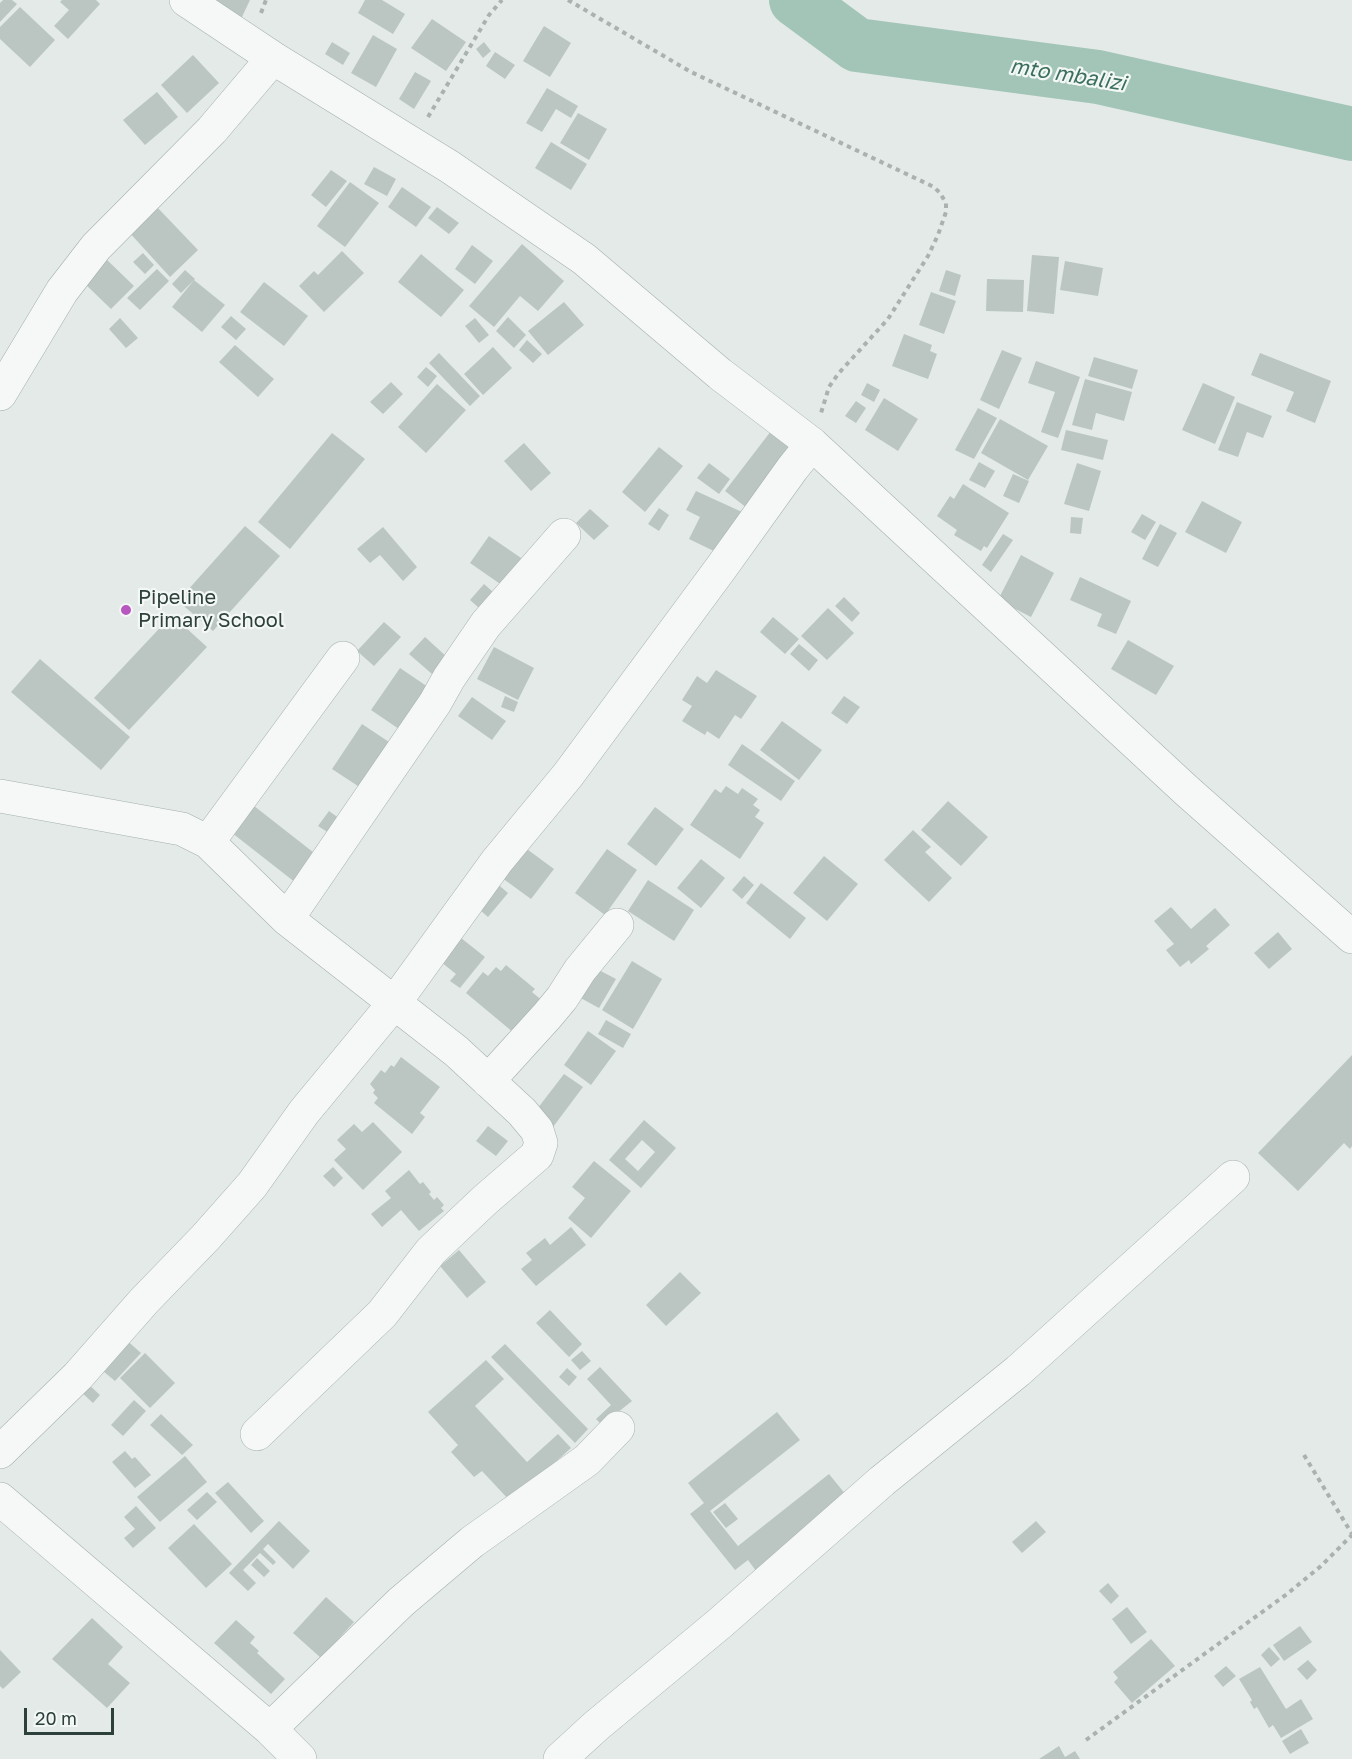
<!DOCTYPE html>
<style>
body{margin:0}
#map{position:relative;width:1352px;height:1759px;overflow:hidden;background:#e3eae8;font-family:"Golos Text",sans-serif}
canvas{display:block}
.scale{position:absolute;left:24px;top:1708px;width:90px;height:27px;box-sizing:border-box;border:3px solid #2d403b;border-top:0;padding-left:8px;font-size:18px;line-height:21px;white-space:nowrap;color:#2d403b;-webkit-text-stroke:4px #f3f7f6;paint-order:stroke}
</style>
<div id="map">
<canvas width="1352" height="1759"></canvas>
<div class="scale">20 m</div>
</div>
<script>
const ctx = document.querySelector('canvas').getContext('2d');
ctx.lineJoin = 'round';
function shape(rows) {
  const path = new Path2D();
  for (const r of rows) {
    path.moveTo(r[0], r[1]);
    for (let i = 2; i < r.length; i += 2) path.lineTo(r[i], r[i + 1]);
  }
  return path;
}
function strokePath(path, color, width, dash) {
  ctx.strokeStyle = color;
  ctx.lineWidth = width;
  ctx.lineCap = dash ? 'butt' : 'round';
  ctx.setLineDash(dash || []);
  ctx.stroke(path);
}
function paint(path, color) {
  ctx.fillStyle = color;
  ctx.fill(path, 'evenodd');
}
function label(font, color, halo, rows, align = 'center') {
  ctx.font = font + ' "Golos Text",sans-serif';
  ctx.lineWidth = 4.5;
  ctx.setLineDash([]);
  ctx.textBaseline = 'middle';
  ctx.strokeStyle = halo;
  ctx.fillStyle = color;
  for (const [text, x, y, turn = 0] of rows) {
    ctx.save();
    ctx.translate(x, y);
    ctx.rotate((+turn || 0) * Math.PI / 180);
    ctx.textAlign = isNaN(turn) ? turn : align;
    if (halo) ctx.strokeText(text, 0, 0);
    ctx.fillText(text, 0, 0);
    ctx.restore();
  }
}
const river = shape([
 [796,0,857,45,1098,77,1352,134]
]);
const building = shape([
 [3,0,12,0,17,4,0,22,0,3],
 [62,0,96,0,100,4,68,39,54,26,69,10,60,2],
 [210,0,250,0,240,21],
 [365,0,382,0,405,14,393,34,358,13],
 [20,7,55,40,30,67,0,39,0,27],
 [432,19,466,42,446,71,411,48],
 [544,26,571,43,550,77,523,61],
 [373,35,397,49,376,87,351,73],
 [332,42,350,53,343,65,325,54],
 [484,42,491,51,483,58,476,49],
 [495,52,515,65,505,79,486,66],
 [193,55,219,83,187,113,161,85],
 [415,72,431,81,414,109,399,99],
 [547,88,578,106,571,118,556,109,542,132,526,123],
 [157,92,178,117,145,145,123,120],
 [578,113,607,129,589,160,560,143],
 [551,142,587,164,571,190,535,168],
 [374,167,396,179,387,196,364,184],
 [331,170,347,181,326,207,311,195],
 [350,182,379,203,345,247,317,226],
 [402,187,431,207,416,227,388,207],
 [156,206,198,250,170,277,128,231],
 [437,207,459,223,449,234,428,218],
 [522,244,564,281,538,311,520,296,494,327,469,306],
 [472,245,493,261,475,284,455,269],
 [342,251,364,273,324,312,299,286,314,271,318,275],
 [143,253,154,265,145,274,133,262],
 [421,254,464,290,441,317,398,282],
 [1032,255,1059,257,1054,314,1027,311],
 [104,257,134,286,111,309,81,280],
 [1065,261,1103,268,1098,296,1060,290],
 [157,269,169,281,140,310,127,298],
 [185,270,195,279,181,293,172,284],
 [946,270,961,275,955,296,939,291],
 [987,279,1024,280,1023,312,986,311],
 [194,280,225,305,202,332,172,307],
 [264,282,308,316,284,346,240,312],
 [931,292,956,301,944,334,919,325],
 [564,302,584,325,548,355,528,331],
 [231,316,246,329,236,340,221,327],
 [508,317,526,335,514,348,496,331],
 [120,318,138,338,126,348,109,329],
 [475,318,489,335,479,343,465,326],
 [904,334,932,345,930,351,937,354,928,379,892,366],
 [527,340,542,354,533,363,519,350],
 [235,345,274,379,258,397,219,362],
 [493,347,512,368,483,395,464,374],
 [1002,350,1022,358,999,409,980,400],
 [439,353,480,396,470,406,429,363],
 [1260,353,1331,381,1315,423,1286,411,1294,392,1251,375],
 [1094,357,1138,370,1132,389,1088,376],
 [1036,361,1080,377,1058,438,1041,432,1055,392,1028,383],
 [426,367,437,376,428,387,417,377],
 [1085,379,1132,392,1124,421,1096,413,1092,430,1072,425],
 [391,382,403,394,383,414,370,402],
 [867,383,880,390,874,402,861,395],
 [1203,383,1235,397,1215,444,1182,430],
 [437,384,466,410,426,453,398,427],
 [884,398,918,419,898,451,865,430],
 [856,401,866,408,856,423,845,416],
 [1237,402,1272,416,1263,438,1247,432,1238,457,1218,450],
 [978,408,997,418,974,459,955,450],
 [1000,419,1048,446,1028,480,981,453],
 [1066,430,1108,440,1103,460,1061,450],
 [771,431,794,448,747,508,725,491],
 [332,433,365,459,290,549,258,522],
 [524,443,551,473,531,491,504,461],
 [659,447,683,466,645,512,622,492],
 [979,462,995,471,985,488,969,480],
 [709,463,730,479,719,494,697,478],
 [1077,463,1101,471,1089,511,1064,504],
 [1013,474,1029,481,1019,503,1003,496],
 [963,484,1009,513,987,548,984,546,981,551,954,535,957,530,937,516,950,496,954,499],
 [696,491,742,512,722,555,689,539,700,517,686,510],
 [1202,501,1242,522,1226,553,1185,532],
 [659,508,669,515,659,531,648,524],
 [590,509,609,526,594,540,576,523],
 [1142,514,1156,522,1145,540,1131,532],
 [1071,517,1083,518,1081,534,1070,533],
 [1160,524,1177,533,1158,567,1142,559],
 [245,526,280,556,213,631,178,601],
 [383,527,417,567,403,581,380,555,370,563,357,549],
 [1003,534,1013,540,991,572,982,565],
 [489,536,524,560,506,588,470,563],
 [1021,555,1054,573,1031,617,998,600],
 [1080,577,1131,601,1116,634,1097,626,1102,614,1070,600],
 [484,584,501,599,487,615,470,600],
 [844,597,860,613,852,622,835,606],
 [828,608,854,633,827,660,801,636],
 [172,615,207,647,129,730,94,698],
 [773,617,799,639,785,654,760,632],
 [384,622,401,637,374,666,357,651],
 [425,637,447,657,432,674,409,654],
 [1128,640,1174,666,1156,695,1111,669],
 [799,644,818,660,809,671,790,654],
 [494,647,534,668,518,700,477,679],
 [40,659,130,737,101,770,11,692],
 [400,668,428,687,399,729,371,710],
 [716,670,757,696,741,719,735,715,719,739,707,731,705,735,682,721,692,706,682,700,697,676,707,683],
 [505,696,518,702,514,712,501,707],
 [844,696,860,707,847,724,831,713],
 [472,697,506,721,492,740,458,716],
 [782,721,822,750,799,780,760,750],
 [362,724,395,746,364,790,332,769],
 [742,744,795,781,781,801,728,765],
 [726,786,738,794,742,788,758,799,753,805,760,810,755,817,764,823,740,859,690,825,715,789,721,793],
 [948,801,988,837,961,866,921,830],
 [249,802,318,856,296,883,227,829],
 [655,807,684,829,656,866,627,844],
 [329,811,343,821,332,835,318,826],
 [913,830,931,847,925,852,952,878,929,902,884,860],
 [520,844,554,869,531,899,498,875],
 [607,849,637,870,605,915,575,893],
 [824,856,858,884,827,921,793,893],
 [701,859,725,878,701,908,677,888],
 [744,876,754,885,742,899,732,890],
 [648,880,694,910,674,941,628,911],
 [494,881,508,893,488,917,474,905],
 [761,883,806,918,790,939,746,903],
 [1171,907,1191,929,1215,908,1230,925,1206,946,1209,949,1191,964,1189,960,1180,967,1166,950,1174,944,1154,921],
 [1278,932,1292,949,1269,969,1254,953],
 [456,934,485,957,460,988,450,981,456,974,436,958],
 [632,961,662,979,633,1029,602,1010],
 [506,965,535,989,532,992,545,1003,514,1033,466,993,483,972,488,976,496,967,501,971],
 [593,967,616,979,599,1008,577,996],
 [606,1020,631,1034,623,1048,598,1034],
 [588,1031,616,1051,591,1085,564,1065],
 [1352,1055,1352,1146,1350,1149,1344,1143,1298,1191,1258,1153],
 [401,1057,440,1087,420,1113,425,1117,412,1134,374,1103,378,1098,373,1093,375,1090,370,1084,381,1070,385,1073,391,1065,394,1067],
 [564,1074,583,1087,553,1127,534,1113],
 [644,1120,676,1148,641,1188,609,1160],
 [642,1140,655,1152,638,1171,625,1159],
 [373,1122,402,1152,363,1190,334,1160,346,1149,337,1140,354,1124,362,1132],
 [488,1126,508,1141,496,1156,476,1141],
 [594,1161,631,1191,591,1238,568,1218,585,1198,572,1187],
 [333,1167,343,1178,334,1187,323,1176],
 [409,1170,420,1184,423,1182,431,1192,429,1194,434,1200,437,1197,444,1205,441,1208,444,1211,419,1231,401,1210,382,1227,371,1214,391,1198,385,1191],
 [571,1227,586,1245,536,1286,521,1269,532,1260,526,1253,545,1238,550,1245],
 [459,1250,486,1282,467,1298,440,1266],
 [680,1272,701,1293,666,1326,646,1305],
 [550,1310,582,1344,569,1357,536,1323],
 [123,1337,141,1353,115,1381,97,1366],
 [505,1344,588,1429,575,1443,491,1357],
 [582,1351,591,1361,580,1370,571,1360],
 [145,1353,175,1383,150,1408,120,1378],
 [486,1360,504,1379,475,1406,527,1462,558,1434,571,1448,511,1502,482,1471,474,1477,451,1452,458,1445,428,1412],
 [600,1367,632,1401,602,1425,596,1419,611,1405,587,1379],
 [567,1368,577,1377,569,1386,559,1377],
 [86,1382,100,1395,93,1403,79,1390],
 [134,1400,146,1411,123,1436,111,1425],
 [777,1412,800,1440,710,1511,738,1546,829,1474,851,1501,759,1575,748,1560,735,1570,690,1514,704,1503,688,1483],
 [161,1414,193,1445,182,1455,150,1425],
 [125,1451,132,1459,135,1457,151,1475,135,1488,112,1462],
 [185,1456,207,1482,160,1522,137,1497],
 [228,1482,264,1521,251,1533,215,1493],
 [207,1492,217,1502,197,1520,187,1510],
 [725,1503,738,1519,726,1528,713,1512],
 [136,1506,156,1528,133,1548,124,1538,135,1529,124,1517],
 [279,1521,310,1551,293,1569,268,1544,263,1549,276,1562,273,1565,260,1553,243,1570,256,1583,248,1591,229,1573],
 [1036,1521,1046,1532,1022,1553,1012,1542],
 [194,1524,232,1564,206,1588,168,1548],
 [257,1558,270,1571,264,1577,251,1565],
 [1108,1583,1119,1596,1111,1604,1099,1591],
 [326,1597,354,1622,321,1658,293,1633],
 [1127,1607,1147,1632,1131,1644,1112,1619],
 [92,1618,123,1647,108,1664,130,1683,107,1708,52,1659],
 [236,1620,255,1637,250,1643,259,1651,257,1653,285,1679,271,1694,214,1643],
 [1300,1626,1312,1642,1284,1661,1273,1645],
 [1151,1639,1175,1666,1132,1703,1114,1682,1118,1678,1113,1672],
 [1269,1647,1280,1659,1271,1667,1261,1655],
 [0,1650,21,1672,3,1689,0,1686],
 [1308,1660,1317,1670,1307,1680,1297,1669],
 [1226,1666,1236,1676,1223,1687,1214,1676],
 [1260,1667,1286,1709,1301,1699,1313,1719,1281,1738,1273,1725,1269,1728,1257,1707,1254,1709,1250,1702,1252,1700,1239,1679],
 [1301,1729,1309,1743,1290,1754,1282,1741],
 [1059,1746,1065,1757,1075,1751,1080,1759,1039,1759]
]);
const path = shape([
 [568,0,691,72,934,187,940,193,946,203,946,212,938,235,928,256,888,319,838,374,829,387,821,413],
 [261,13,266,0],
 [428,117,489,15,502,0],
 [1304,1455,1352,1534],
 [1086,1740,1287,1594,1321,1566,1352,1535]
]);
const minor = shape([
 [186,0,273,58,450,167,584,259,720,374,812,444,1187,791,1352,937],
 [0,394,62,291,96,247,212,130,273,58],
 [0,796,182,829,208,842,287,919,456,1051,522,1112,537,1130,541,1143,537,1155,485,1200,431,1251,382,1314,257,1434],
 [208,842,343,658],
 [287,919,435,703,449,678,486,624,564,535],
 [488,1081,547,1016,562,998,580,970,617,925],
 [0,1452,78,1376,144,1301,205,1238,252,1185,304,1112,395,1002,497,861,568,775,721,568,792,469,812,444],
 [0,1499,270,1729,300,1759],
 [270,1729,401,1602,472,1542,587,1460,618,1428],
 [560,1759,596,1726,719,1624,882,1481,1018,1371,1233,1177]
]);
const markers = [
 [126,610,6,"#b957c0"]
];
const poiNames = [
 ["Pipeline",138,598],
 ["Primary School",138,621]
];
const waterNames = [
 ["mto mbalizi",1068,75,9]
];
strokePath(river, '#a3c5b7', 54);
paint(building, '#bbc6c3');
strokePath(minor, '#a5b0ad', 34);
strokePath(path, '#aab2b0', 4, [4.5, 4.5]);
strokePath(minor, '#f6f8f8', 33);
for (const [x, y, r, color] of markers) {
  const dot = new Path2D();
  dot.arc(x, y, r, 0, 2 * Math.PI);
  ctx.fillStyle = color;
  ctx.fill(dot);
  strokePath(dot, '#f3f7f6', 2);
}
label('20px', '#2d403b', '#f3f7f6', poiNames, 'left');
label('italic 21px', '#3c705d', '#f3f7f6', waterNames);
</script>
